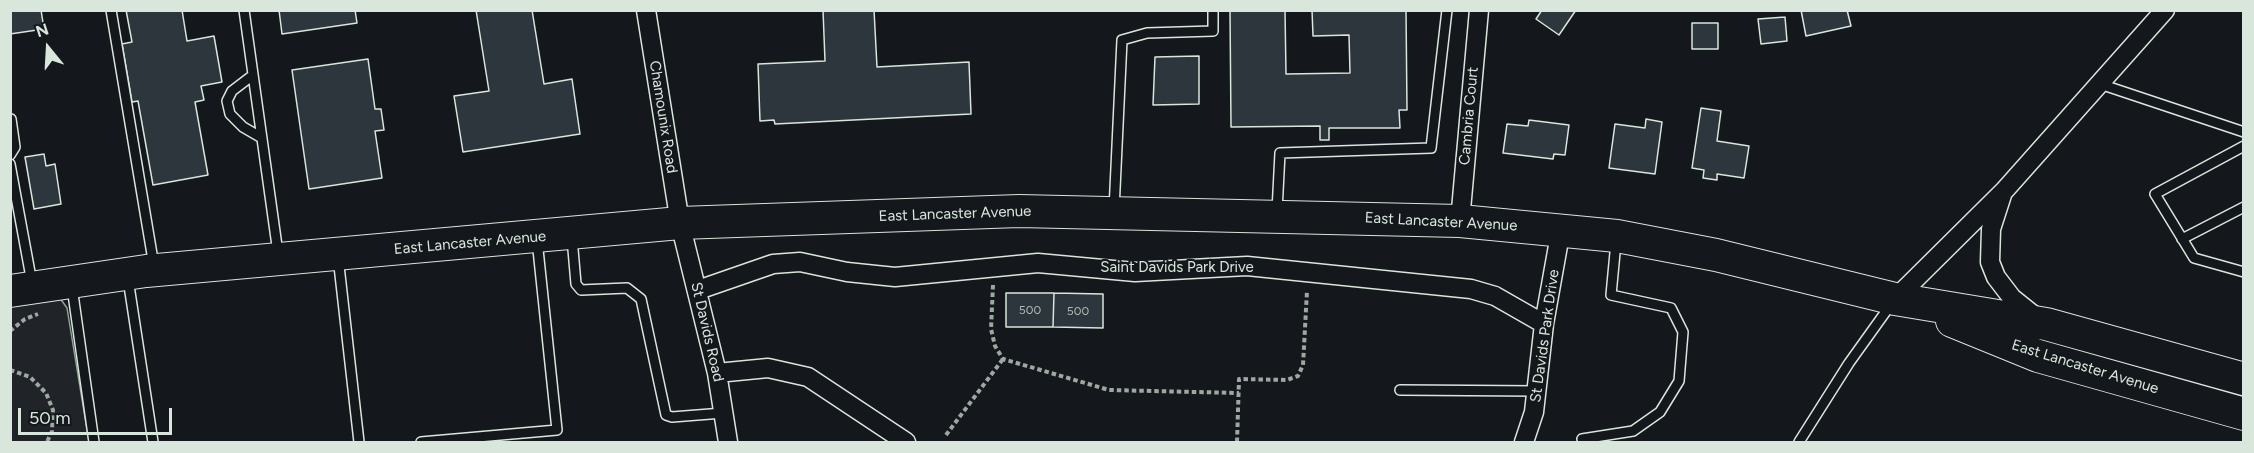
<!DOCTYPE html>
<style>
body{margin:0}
#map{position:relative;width:2254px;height:453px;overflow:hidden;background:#14181c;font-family:Figtree,sans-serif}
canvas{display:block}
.frame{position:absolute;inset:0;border:12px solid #d8e6dc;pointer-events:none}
.north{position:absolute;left:18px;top:18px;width:60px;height:60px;-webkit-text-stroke:4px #14181c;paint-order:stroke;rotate:342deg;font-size:16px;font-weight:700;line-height:24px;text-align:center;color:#d8e6dc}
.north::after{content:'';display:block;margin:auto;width:21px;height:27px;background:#d8e6dc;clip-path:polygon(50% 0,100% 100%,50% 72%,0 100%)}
.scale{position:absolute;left:18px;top:408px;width:154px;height:27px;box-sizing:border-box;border:3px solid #d8e6dc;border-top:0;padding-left:8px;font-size:18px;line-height:21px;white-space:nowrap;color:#d8e6dc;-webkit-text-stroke:4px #14181c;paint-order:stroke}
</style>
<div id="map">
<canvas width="2254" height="453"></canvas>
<div class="frame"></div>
<div class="north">N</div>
<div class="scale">50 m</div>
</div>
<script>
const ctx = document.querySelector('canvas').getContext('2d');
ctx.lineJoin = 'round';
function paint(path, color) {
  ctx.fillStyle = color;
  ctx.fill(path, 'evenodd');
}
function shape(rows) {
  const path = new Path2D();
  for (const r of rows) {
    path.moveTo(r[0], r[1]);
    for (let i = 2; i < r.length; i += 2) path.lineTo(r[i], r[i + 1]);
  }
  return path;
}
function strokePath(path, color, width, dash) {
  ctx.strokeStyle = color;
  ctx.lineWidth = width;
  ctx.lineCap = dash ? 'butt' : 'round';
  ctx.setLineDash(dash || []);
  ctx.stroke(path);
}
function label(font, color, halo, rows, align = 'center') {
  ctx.font = font + ' Figtree,sans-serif';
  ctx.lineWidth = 4.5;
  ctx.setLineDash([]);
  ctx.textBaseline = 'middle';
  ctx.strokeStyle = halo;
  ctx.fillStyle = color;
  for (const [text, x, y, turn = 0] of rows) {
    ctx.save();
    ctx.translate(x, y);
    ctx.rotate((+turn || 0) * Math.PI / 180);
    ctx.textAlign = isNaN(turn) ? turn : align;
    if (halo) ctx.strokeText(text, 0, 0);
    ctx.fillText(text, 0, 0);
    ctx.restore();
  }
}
const green = shape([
 [50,284,67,308,89,442,11,442,11,291,50,284]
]);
const building = shape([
 [10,10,41,10,44,29,10,34,10,10],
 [126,10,182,10,187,41,214,36,222,82,201,86,204,100,195,102,208,175,153,185,138,101,132,102,122,44,132,42,126,10],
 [279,10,355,10,357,23,282,34,279,10],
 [476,10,532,10,544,84,572,79,580,134,463,152,454,96,489,91,476,10],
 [823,10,874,10,877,67,969,62,971,114,775,124,774,120,760,121,758,64,825,61,823,10],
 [1230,10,1285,10,1286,74,1350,73,1349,35,1313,36,1312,10,1406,10,1407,110,1399,110,1400,128,1329,128,1329,140,1320,140,1320,126,1231,127,1230,10],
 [1542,10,1576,10,1559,35,1536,19,1542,10],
 [1801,10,1847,10,1851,26,1806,36,1801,10],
 [1785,17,1787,41,1761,44,1758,19,1785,17],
 [1692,23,1718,23,1718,49,1692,49,1692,23],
 [1199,56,1199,104,1153,105,1155,57,1199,56],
 [368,59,375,109,381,109,384,130,375,131,382,178,309,189,292,70,368,59],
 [1701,108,1721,111,1717,141,1749,146,1744,178,1717,174,1717,180,1703,178,1704,170,1692,168,1701,108],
 [1646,119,1662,122,1655,174,1609,168,1615,124,1645,128,1646,119],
 [1529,120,1569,125,1565,155,1554,154,1553,159,1503,153,1507,124,1528,126,1529,120],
 [44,154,46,166,55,164,61,204,34,209,25,157,44,154],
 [1006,293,1054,293,1053,327,1006,327,1006,293],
 [1054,293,1103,294,1103,328,1053,327,1054,293]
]);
const path = shape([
 [993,285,991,329,995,346,1003,359,1109,390,1239,393],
 [10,331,25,319,38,314],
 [10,370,30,377,46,393,53,410,52,431,47,442],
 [946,435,1003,359],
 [1237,442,1239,379,1287,380,1298,376,1303,365,1307,291]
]);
const service = shape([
 [111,10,154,266],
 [244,10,278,253],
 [253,75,232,91,227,101,230,114,243,127,262,138],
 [2100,84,2244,132],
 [2244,146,2155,194,2194,258,2244,272],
 [10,155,15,147,11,119],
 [10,164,32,283],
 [1114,210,1122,40,1147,33,1213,31,1213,10],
 [1277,211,1280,153,1431,148,1447,10],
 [572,238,576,284,581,290,627,288,641,299,666,415,672,417,723,413],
 [2182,239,2244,207],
 [338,257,359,442],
 [128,279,153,442],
 [72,287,94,442],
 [1400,390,1537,391],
 [1582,439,1633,431,1660,412,1679,381,1683,332,1671,308,1611,295,1616,242],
 [421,442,557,430,537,240],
 [1799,442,1849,363,1892,303]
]);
const minor = shape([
 [646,10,680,223,717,373,728,442],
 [2002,195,1991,229,1990,262,1996,277,2012,298,2037,318],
 [1460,221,1479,10],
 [698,290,773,264,800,262,847,272,895,277,1038,263,1135,272,1247,266,1471,289,1495,296,1544,324],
 [1895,299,2004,191,2165,10],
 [717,373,768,368,808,377,906,442],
 [1524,442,1534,412,1544,324,1561,229]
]);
const trunk = shape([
 [10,291,146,271,680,223,1019,211,1460,221,1617,236,1716,255,1895,299,2046,324,2244,379],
 [1952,321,2038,356,2244,414]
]);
const numberNames = [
 ["500",1030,310],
 ["500",1078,311]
];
const streetNames = [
 ["Cambria Court",1469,116,-85],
 ["Chamounix Road",663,117,81],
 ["East Lancaster Avenue",955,214,-2],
 ["East Lancaster Avenue",1441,222,3],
 ["East Lancaster Avenue",470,243,-5],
 ["Saint Davids Park Drive",1177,268],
 ["St Davids Road",707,332,77],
 ["St Davids Park Drive",1545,336,-82],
 ["East Lancaster Avenue",2085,367,17]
];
paint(green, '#202428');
strokePath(green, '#939e99', 1.5);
paint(building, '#2c363c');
strokePath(building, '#d8e6dc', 1.5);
strokePath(service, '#d8e6dc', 12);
strokePath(minor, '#d8e6dc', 21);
strokePath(trunk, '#d8e6dc', 34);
strokePath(path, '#9da8a2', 4, [4.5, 3]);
strokePath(service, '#14181c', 9);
strokePath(minor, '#14181c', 18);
strokePath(trunk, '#14181c', 32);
label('12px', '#adbab4', null, numberNames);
label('15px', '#d8e6dc', '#14181c', streetNames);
</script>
